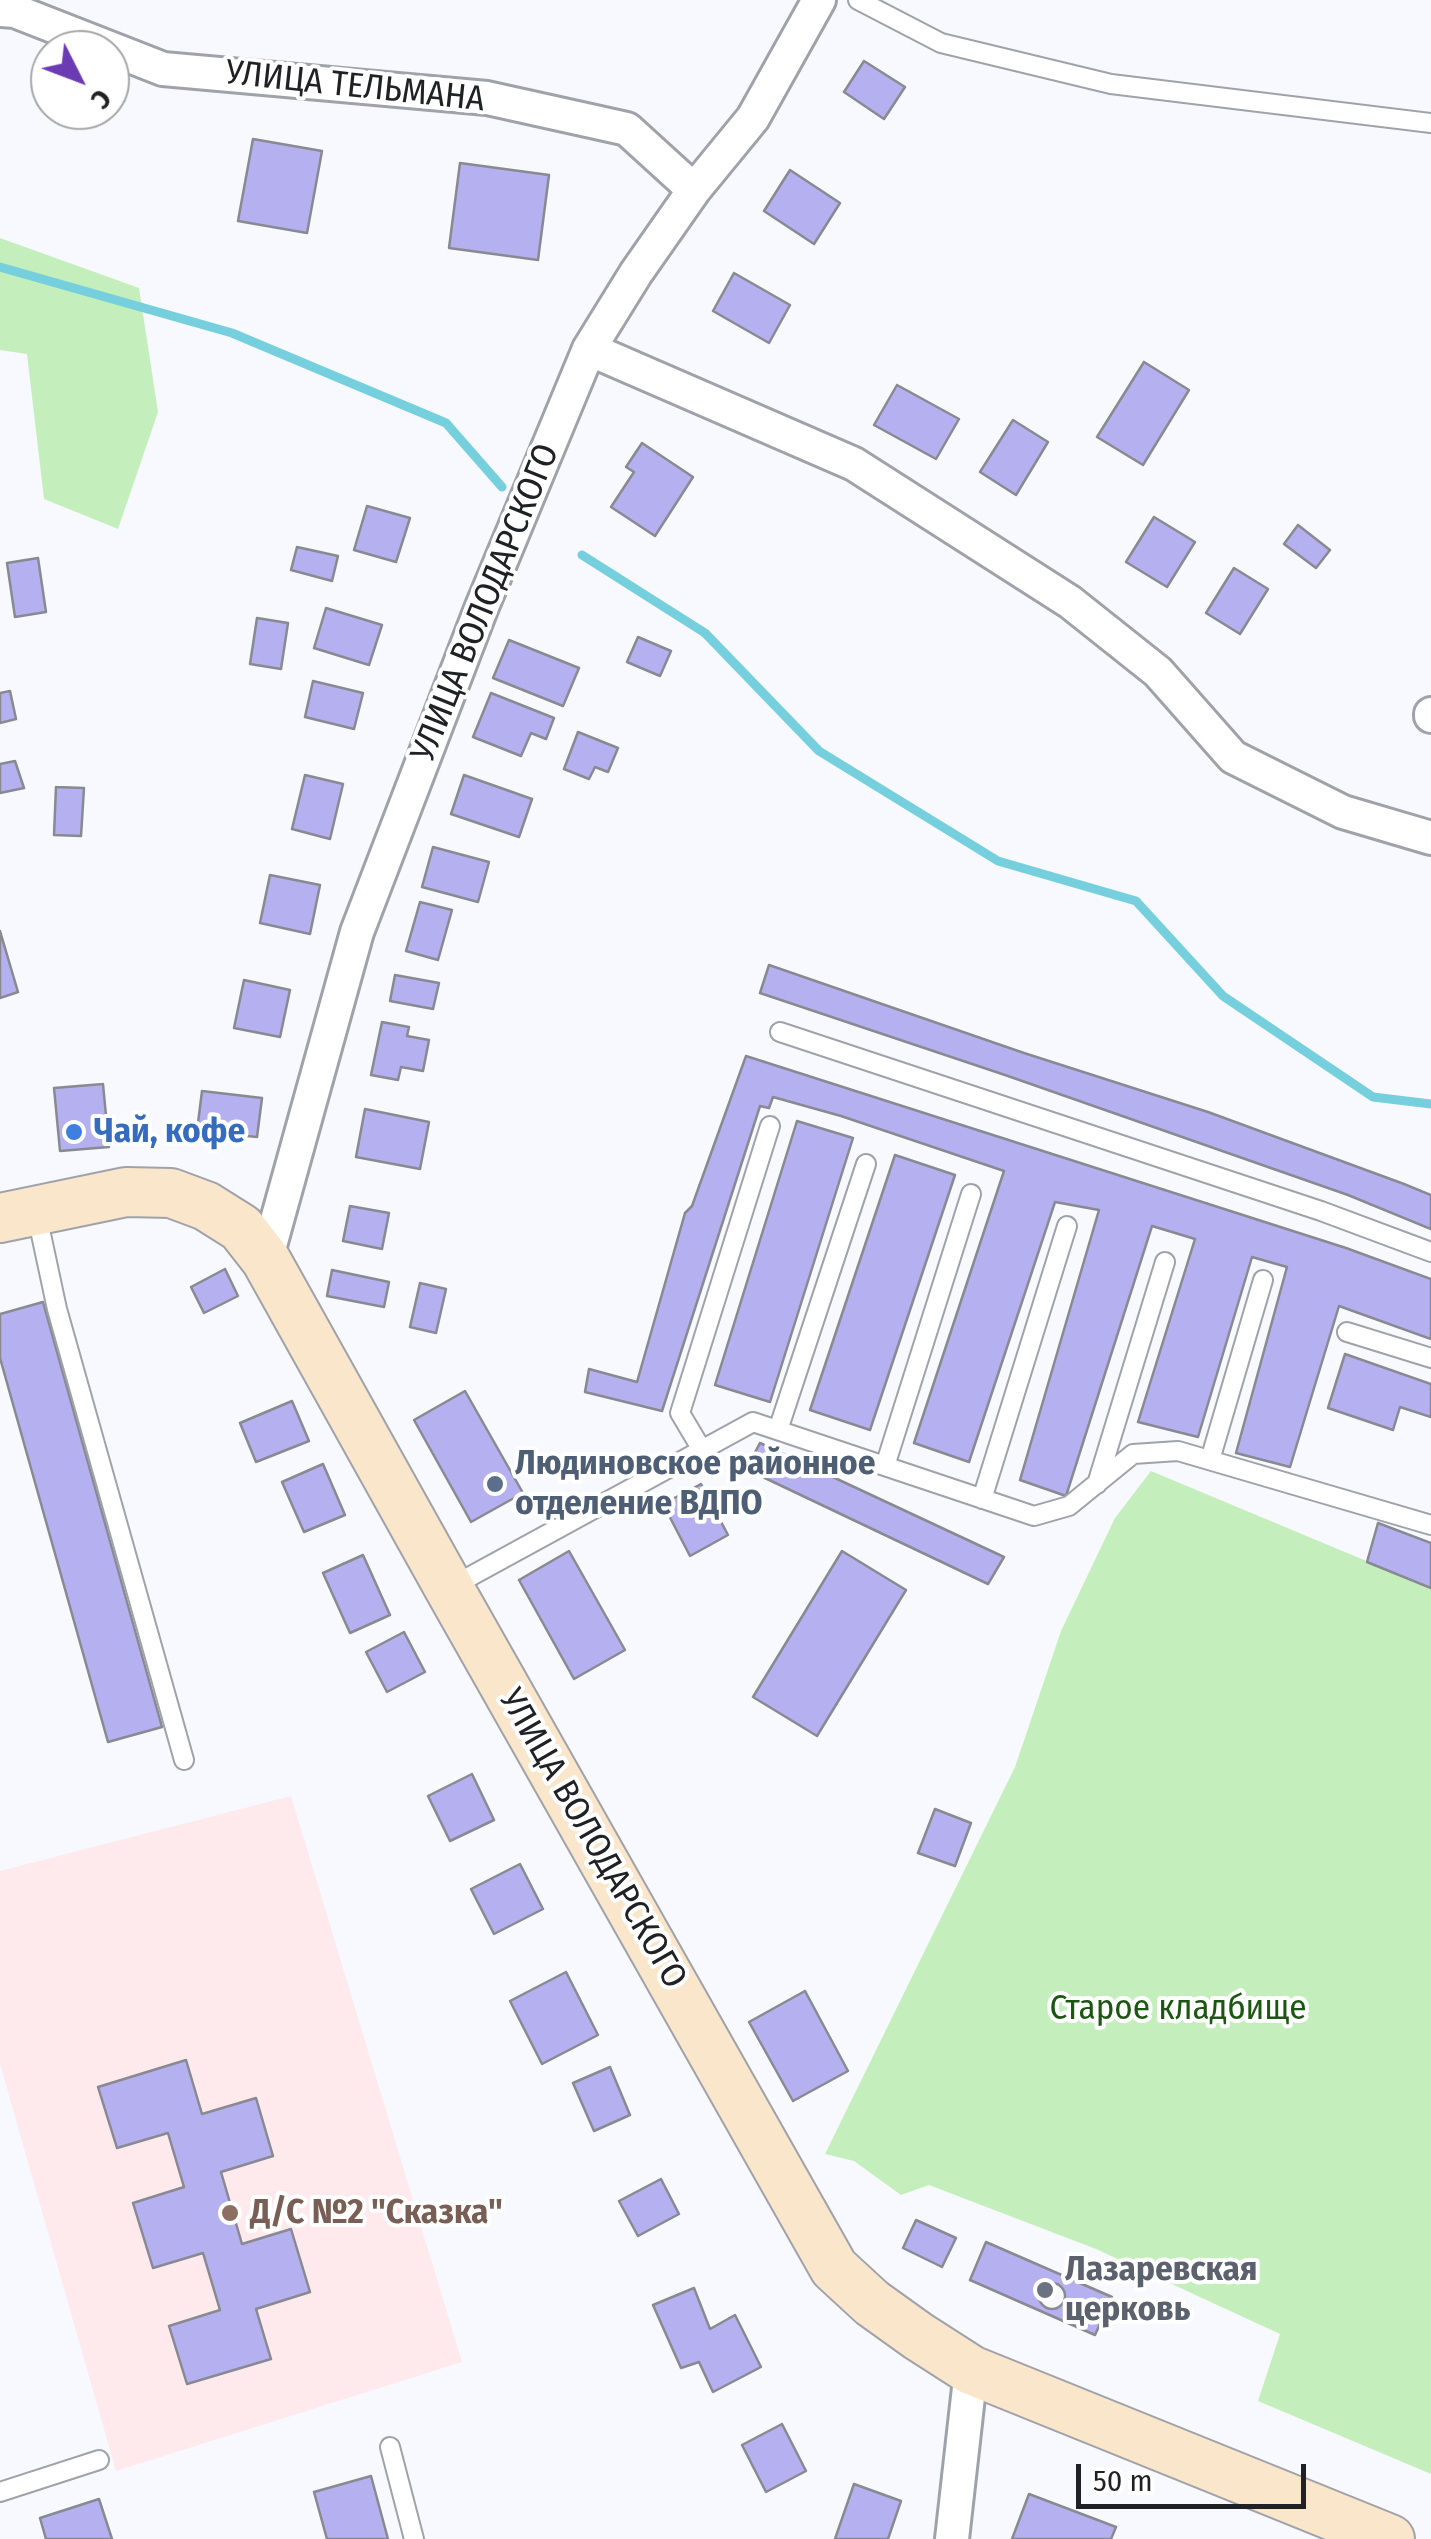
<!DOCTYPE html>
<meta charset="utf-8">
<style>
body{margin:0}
#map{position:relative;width:1431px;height:2539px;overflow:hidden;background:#f7f9fe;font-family:"Fira Sans Condensed",sans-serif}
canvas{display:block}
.north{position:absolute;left:30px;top:30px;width:100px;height:100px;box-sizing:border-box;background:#fff;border:2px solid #a6a6a7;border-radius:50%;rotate:132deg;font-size:28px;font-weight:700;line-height:40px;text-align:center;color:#202124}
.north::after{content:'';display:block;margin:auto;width:35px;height:45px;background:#6b3bb3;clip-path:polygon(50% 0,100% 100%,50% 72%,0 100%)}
.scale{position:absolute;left:1076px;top:2464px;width:230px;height:45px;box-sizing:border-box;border:5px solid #202124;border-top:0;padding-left:12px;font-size:30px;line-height:35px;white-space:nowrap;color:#202124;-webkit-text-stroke:8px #fff;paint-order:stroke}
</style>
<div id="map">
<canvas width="1431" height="2539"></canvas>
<div class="north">С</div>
<div class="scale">50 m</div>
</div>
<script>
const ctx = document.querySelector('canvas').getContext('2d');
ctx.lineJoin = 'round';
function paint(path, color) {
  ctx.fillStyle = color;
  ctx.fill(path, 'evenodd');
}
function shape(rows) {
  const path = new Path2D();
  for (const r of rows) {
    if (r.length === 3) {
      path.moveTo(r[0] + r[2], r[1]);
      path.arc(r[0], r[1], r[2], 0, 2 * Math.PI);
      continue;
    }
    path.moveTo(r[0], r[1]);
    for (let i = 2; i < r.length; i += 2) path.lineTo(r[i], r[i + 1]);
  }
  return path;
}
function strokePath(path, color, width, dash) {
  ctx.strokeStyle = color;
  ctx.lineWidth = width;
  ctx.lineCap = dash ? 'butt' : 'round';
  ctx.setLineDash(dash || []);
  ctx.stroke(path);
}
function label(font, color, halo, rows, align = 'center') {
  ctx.font = font + ' "Fira Sans Condensed",sans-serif';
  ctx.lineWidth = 8;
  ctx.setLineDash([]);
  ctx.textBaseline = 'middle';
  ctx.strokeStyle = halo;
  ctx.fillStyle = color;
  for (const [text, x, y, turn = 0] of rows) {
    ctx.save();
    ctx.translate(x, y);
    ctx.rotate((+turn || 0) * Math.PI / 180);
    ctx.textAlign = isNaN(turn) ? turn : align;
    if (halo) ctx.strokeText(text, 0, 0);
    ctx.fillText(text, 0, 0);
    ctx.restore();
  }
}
const education = shape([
 [291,1796,462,2362,116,2471,0,2064,0,1871]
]);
const green = shape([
 [0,238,139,288,158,412,118,529,44,499,27,354,0,350],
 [1151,1471,1431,1588,1431,2474,1258,2401,1280,2334,1096,2249,929,2185,901,2195,854,2161,825,2154,1015,1767,1061,1631,1115,1518]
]);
const stream = shape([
 [0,267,232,333,446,423,502,487],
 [582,555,705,633,819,751,998,861,1136,901,1223,996,1373,1097,1431,1104]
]);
const building = shape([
 [864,61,905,87,884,119,844,92,864,61],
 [253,139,322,151,307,233,238,221,253,139],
 [460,163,549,175,538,260,449,248,460,163],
 [790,170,840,203,814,244,764,211,790,170],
 [734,273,790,305,769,343,713,311,734,273],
 [1144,362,1189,390,1143,465,1097,437,1144,362],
 [897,385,959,419,936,459,874,425,897,385],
 [1013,420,1048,442,1016,495,980,472,1013,420],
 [642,443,693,477,655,536,611,507,634,472,626,467,642,443],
 [367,506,410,518,396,562,354,550,367,506],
 [1154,517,1195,542,1167,587,1126,562,1154,517],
 [1298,525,1330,550,1316,568,1284,544,1298,525],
 [297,547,338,556,332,581,291,570,297,547],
 [38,558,46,612,15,617,7,563,38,558],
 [1234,568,1268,589,1240,634,1206,613,1234,568],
 [326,608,382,625,369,665,314,648,326,608],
 [257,618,288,623,281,669,250,664,257,618],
 [638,637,671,651,660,676,627,662,638,637],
 [509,640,579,668,563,706,493,678,509,640],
 [313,681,363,693,354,729,305,717,313,681],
 [10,691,16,719,0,723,0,693,10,691],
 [491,693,554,718,546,739,531,733,521,756,473,737,491,693],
 [578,732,618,748,608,772,595,767,589,779,564,769,578,732],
 [15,761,24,788,0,793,0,764,15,761],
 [305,775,343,784,330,839,292,829,305,775],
 [464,775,532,799,519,837,451,814,464,775],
 [56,787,84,788,81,836,54,835,56,787],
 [433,847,489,862,478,902,422,887,433,847],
 [270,875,320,885,310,934,260,923,270,875],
 [420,902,452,910,438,960,406,951,420,902],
 [0,931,18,992,0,998,0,931],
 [769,965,1024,1053,1208,1112,1404,1184,1431,1195,1431,1229,1348,1195,1005,1075,760,993,769,965],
 [395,975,439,983,433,1009,390,1001,395,975],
 [244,980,290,990,280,1037,234,1028,244,980],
 [382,1022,409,1027,407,1036,429,1040,423,1071,401,1067,398,1080,371,1075,382,1022],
 [746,1056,1346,1248,1431,1279,1431,1339,1339,1306,1290,1467,1236,1453,1287,1267,1252,1257,1198,1437,1138,1422,1195,1239,1152,1226,1066,1496,1020,1480,1099,1210,1055,1202,969,1462,914,1443,1004,1171,841,1116,773,1097,769,1108,760,1106,662,1411,585,1392,589,1369,637,1382,685,1213,692,1206,746,1056],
 [103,1084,109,1147,60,1151,54,1088,103,1084],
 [202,1091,262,1098,257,1137,197,1131,202,1091],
 [365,1109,429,1122,420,1169,356,1157,365,1109],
 [797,1121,853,1138,770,1402,715,1385,797,1121],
 [895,1155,955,1175,870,1430,810,1410,895,1155],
 [350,1206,389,1213,382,1249,343,1241,350,1206],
 [225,1269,238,1296,204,1313,191,1287,225,1269],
 [332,1270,389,1282,384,1307,327,1296,332,1270],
 [420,1283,446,1289,436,1333,410,1327,420,1283],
 [43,1302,162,1727,108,1742,0,1358,0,1314,43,1302],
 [1345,1354,1431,1384,1431,1417,1400,1407,1393,1430,1328,1408,1345,1354],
 [465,1391,523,1493,471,1522,414,1420,465,1391],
 [292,1401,309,1441,256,1462,240,1423,292,1401],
 [760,1443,1004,1557,988,1584,746,1469,760,1443],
 [323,1464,345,1515,304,1532,282,1482,323,1464],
 [701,1484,728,1535,690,1556,663,1504,701,1484],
 [1378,1523,1431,1543,1431,1588,1367,1562,1378,1523],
 [569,1551,625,1650,574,1679,519,1580,569,1551],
 [842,1551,906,1590,817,1736,753,1697,842,1551],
 [363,1555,390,1615,350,1633,323,1573,363,1555],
 [404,1632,425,1672,387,1692,366,1652,404,1632],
 [472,1774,494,1820,450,1841,428,1796,472,1774],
 [935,1809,971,1823,955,1866,918,1853,935,1809],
 [520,1864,543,1909,494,1934,471,1889,520,1864],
 [566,1972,598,2035,542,2064,510,2001,566,1972],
 [805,1991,848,2071,793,2101,749,2022,805,1991],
 [186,2060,202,2114,256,2098,273,2156,221,2172,242,2244,291,2229,310,2292,256,2309,271,2359,187,2384,169,2326,220,2310,203,2253,153,2268,133,2203,184,2187,168,2133,117,2148,98,2087,186,2060],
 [610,2067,630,2115,594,2131,573,2083,610,2067],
 [661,2179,679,2214,638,2236,619,2201,661,2179],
 [916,2220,956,2238,942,2267,903,2248,916,2220],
 [986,2242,1112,2297,1095,2335,970,2280,986,2242],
 [1052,2296,13],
 [694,2288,710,2329,735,2315,761,2367,713,2392,699,2362,681,2368,653,2305,694,2288],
 [782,2424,806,2471,766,2492,742,2445,782,2424],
 [371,2476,388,2539,327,2539,314,2492,371,2476],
 [854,2484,901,2501,888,2539,835,2539,854,2484],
 [1029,2494,1116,2527,1111,2539,1012,2539,1029,2494],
 [99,2499,112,2539,46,2539,40,2518,99,2499]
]);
const lane = shape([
 [858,0,941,43,1111,84,1431,123],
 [780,1032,1321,1211,1431,1252],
 [36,1211,57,1309,184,1760],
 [1347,1332,1431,1358],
 [778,1430,866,1164],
 [702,1450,680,1413,770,1126],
 [1210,1460,1263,1280],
 [885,1466,971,1194],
 [1097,1484,1165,1262],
 [982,1499,1067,1226],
 [449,1588,753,1422,1034,1516,1069,1506,1133,1454,1178,1451,1431,1525],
 [390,2447,414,2539],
 [0,2492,99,2460]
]);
const street = shape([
 [0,10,15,11,163,69,487,98,627,129,694,190],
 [589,349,854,464,1070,602,1158,672,1233,757,1343,812,1431,838],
 [1431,714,1431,716],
 [266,1260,357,932,481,609,589,349,636,273,694,190,753,118,819,0],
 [952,2539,971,2370]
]);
const secondary = shape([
 [0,1218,126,1192,171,1193,206,1206,241,1228,266,1260,449,1588,834,2268,872,2303,918,2336,971,2370,1390,2539]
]);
const markers = [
 [74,1132,10,"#3f7fe0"],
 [495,1484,10,"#5c6f8a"],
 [230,2213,10,"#8d6e63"],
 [1045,2290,10,"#6b7280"]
];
const streetNames = [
 ["УЛИЦА ТЕЛЬМАНА",355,87,6],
 ["УЛИЦА ВОЛОДАРСКОГО",486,603,-68],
 ["УЛИЦА ВОЛОДАРСКОГО",592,1839,60]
];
const shopNames = [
 ["Чай, кофе",94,1132]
];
const serviceNames = [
 ["Людиновское районное",515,1464],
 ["отделение ВДПО",515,1504]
];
const parkNames = [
 ["Старое кладбище",1178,2009]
];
const educationNames = [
 ["Д/С №2 \"Сказка\"",250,2213]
];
const worshipNames = [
 ["Лазаревская",1065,2270],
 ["церковь",1065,2310]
];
paint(education, '#fee9ed');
paint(green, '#c4efbc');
strokePath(stream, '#76cfdd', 9);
paint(building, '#b5b1f0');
strokePath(building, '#898992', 2.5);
strokePath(lane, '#a0a2aa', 22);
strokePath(street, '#a0a2aa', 38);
strokePath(secondary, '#a0a2aa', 52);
strokePath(lane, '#fff', 18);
strokePath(street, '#fff', 32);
strokePath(secondary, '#fae6cb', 48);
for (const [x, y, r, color] of markers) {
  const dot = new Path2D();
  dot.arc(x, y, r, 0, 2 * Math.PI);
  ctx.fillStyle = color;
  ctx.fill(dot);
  strokePath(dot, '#fff', 4);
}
label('35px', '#202124', '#fff', streetNames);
label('bold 35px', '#366cbe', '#fff', shopNames, 'left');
label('bold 35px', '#4e5e75', '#fff', serviceNames, 'left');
label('35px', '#1b5711', '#fff', parkNames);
label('bold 35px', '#785e54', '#fff', educationNames, 'left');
label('bold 35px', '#5b616d', '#fff', worshipNames, 'left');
</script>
